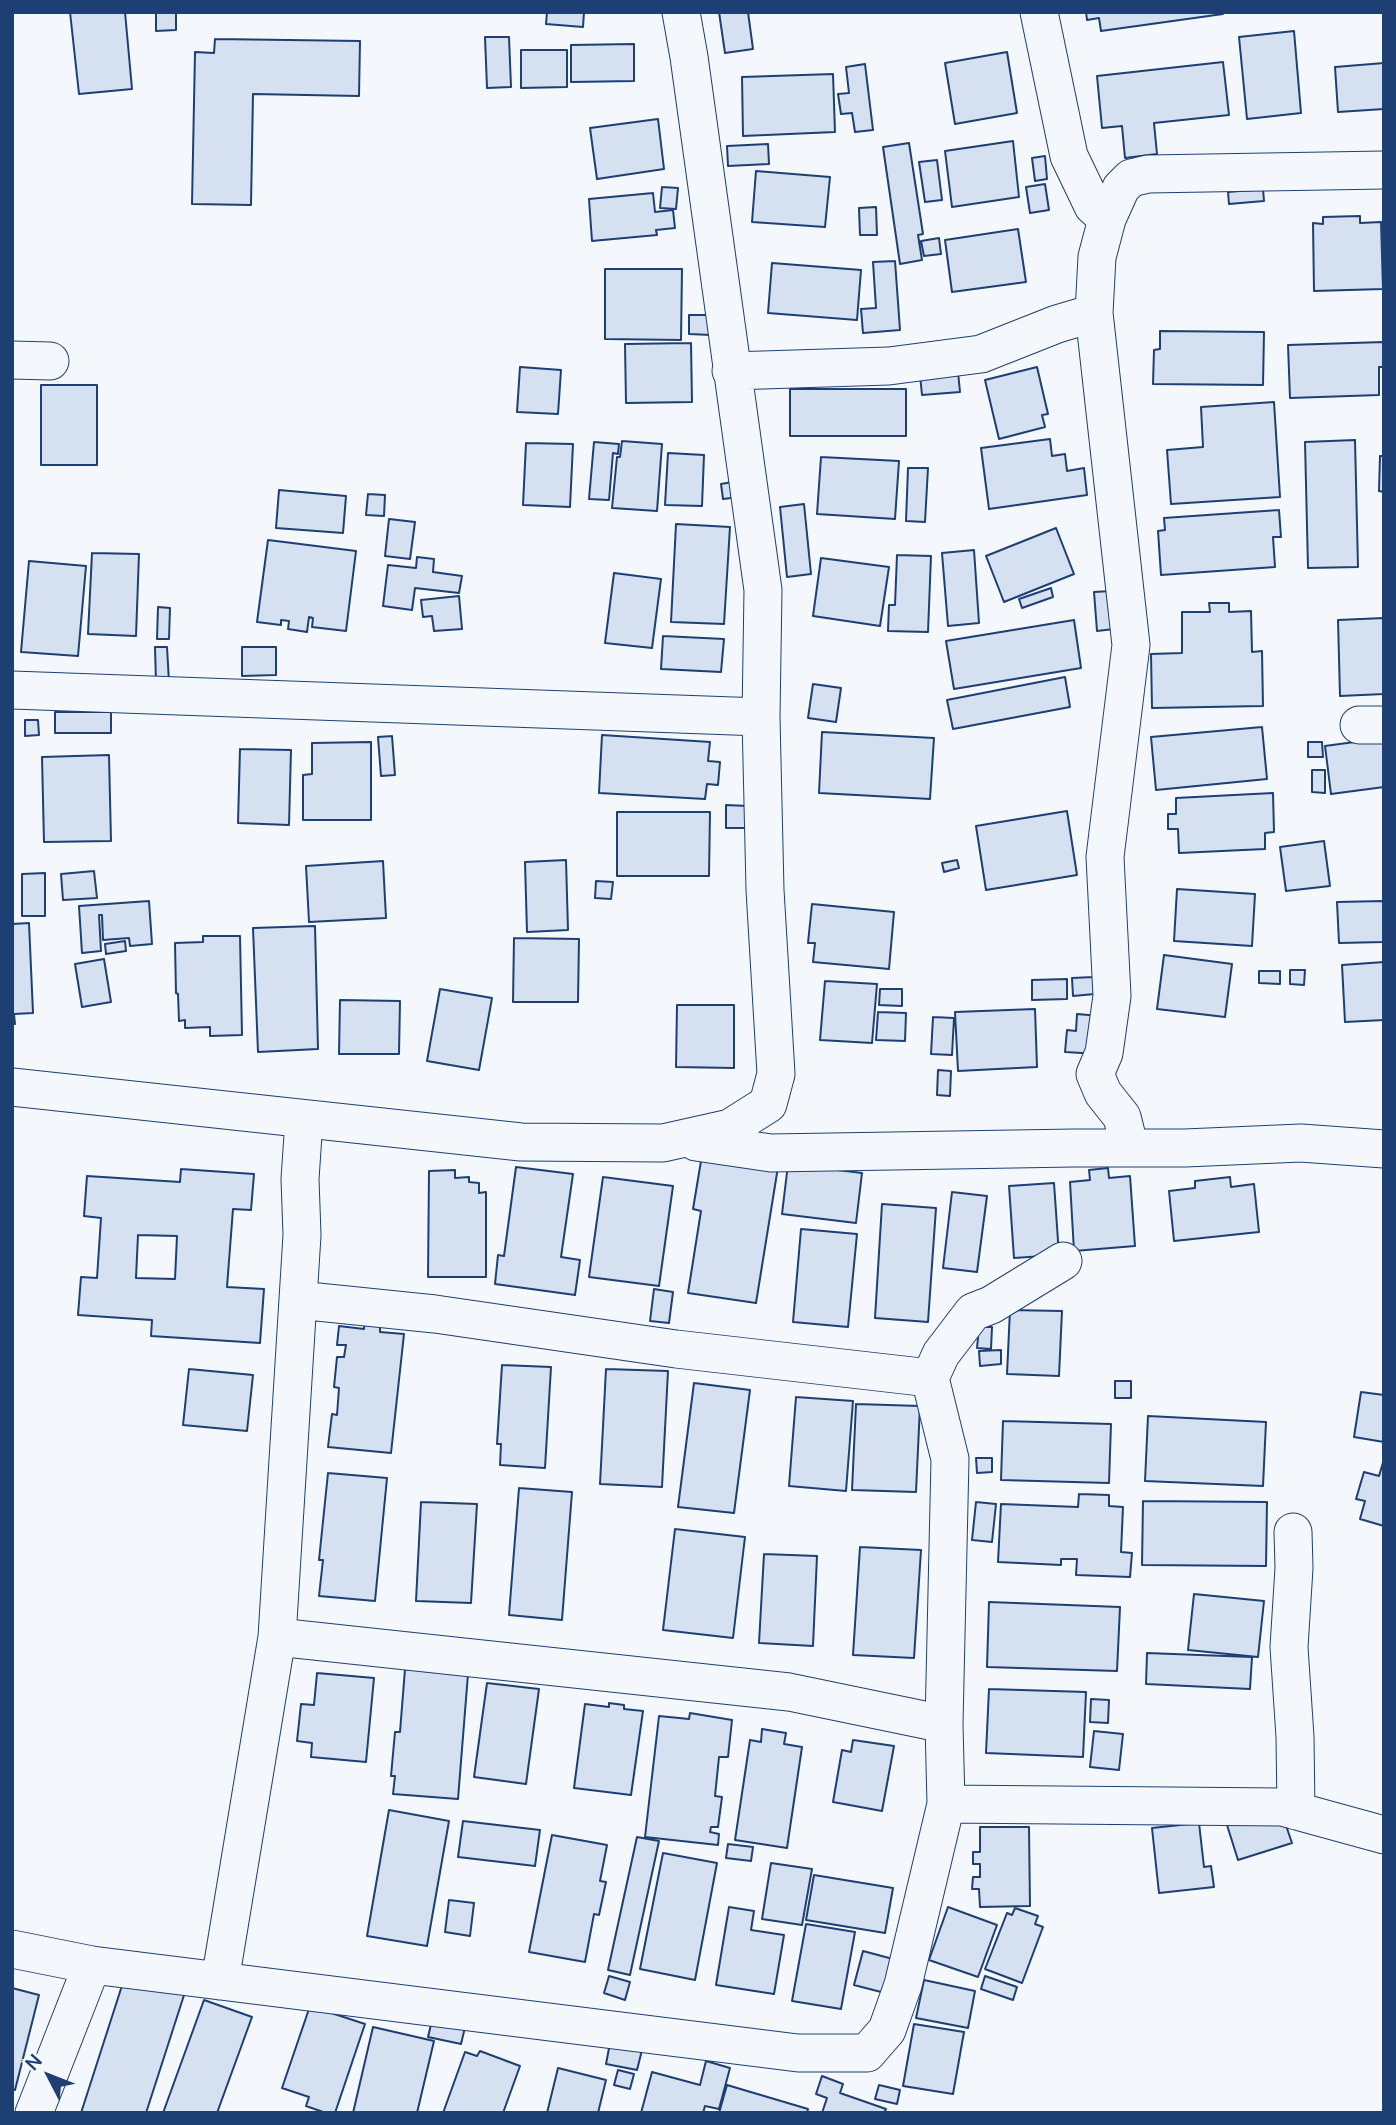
<!DOCTYPE html>
<style>
body{margin:0}
#map{position:relative;width:1396px;height:2125px;overflow:hidden;background:#f4f7fb;font-family:Manrope,sans-serif}
canvas{display:block}
.frame{position:absolute;inset:0;border:14px solid #1d3f73;pointer-events:none}
.north{position:absolute;left:14px;top:2041px;width:70px;height:70px;-webkit-text-stroke:5px #f4f7fb;paint-order:stroke;rotate:312deg;font-size:19px;font-weight:700;line-height:28px;text-align:center;color:#1d3f73}
.north::after{content:'';display:block;margin:auto;width:24px;height:32px;background:#1d3f73;clip-path:polygon(50% 0,100% 100%,50% 72%,0 100%)}
</style>
<div id="map">
<canvas width="1396" height="2125"></canvas>
<div class="frame"></div>
<div class="north">N</div>
</div>
<script>
const ctx = document.querySelector('canvas').getContext('2d');
ctx.lineJoin = 'round';
function paint(path, color) {
  ctx.fillStyle = color;
  ctx.fill(path, 'evenodd');
}
function shape(rows) {
  const path = new Path2D();
  for (const r of rows) {
    path.moveTo(r[0], r[1]);
    for (let i = 2; i < r.length; i += 2) path.lineTo(r[i], r[i + 1]);
  }
  return path;
}
function strokePath(path, color, width, dash) {
  ctx.strokeStyle = color;
  ctx.lineWidth = width;
  ctx.lineCap = dash ? 'butt' : 'round';
  ctx.setLineDash(dash || []);
  ctx.stroke(path);
}
const building = shape([
 [70,12,125,12,132,89,79,94,70,12],
 [156,12,176,12,176,30,156,31,156,12],
 [547,12,584,12,583,27,546,24,547,12],
 [719,12,748,12,753,49,725,53,719,12],
 [1086,12,1223,12,1223,14,1101,31,1099,18,1087,20,1086,12],
 [1294,31,1301,113,1247,119,1239,37,1294,31],
 [485,37,509,37,511,87,487,88,485,37],
 [215,39,360,41,359,96,253,94,251,205,192,204,195,52,214,53,215,39],
 [634,44,634,81,571,82,571,45,634,44],
 [521,50,567,50,567,87,521,88,521,50],
 [1007,52,1017,113,955,124,945,63,1007,52],
 [1223,62,1229,115,1154,123,1157,154,1125,158,1122,126,1102,128,1097,76,1223,62],
 [1384,63,1384,109,1338,112,1335,67,1384,63],
 [865,64,873,130,855,132,852,113,841,114,838,94,849,93,846,67,865,64],
 [833,74,835,132,743,136,742,77,833,74],
 [658,119,664,169,597,179,590,128,658,119],
 [1013,141,1019,197,952,207,945,151,1013,141],
 [909,143,923,234,918,235,922,260,900,264,883,147,909,143],
 [768,144,769,164,728,166,727,146,768,144],
 [1045,156,1047,179,1035,181,1032,158,1045,156],
 [937,160,942,200,925,202,919,162,937,160],
 [756,171,830,177,825,227,752,222,756,171],
 [1045,184,1049,210,1030,213,1026,187,1045,184],
 [662,187,678,188,676,209,660,208,662,187],
 [1263,189,1264,201,1229,204,1228,192,1263,189],
 [653,193,655,212,673,210,675,228,656,230,657,235,592,241,589,199,653,193],
 [876,207,877,235,860,235,859,208,876,207],
 [1360,216,1360,223,1381,222,1383,289,1314,291,1313,223,1323,224,1323,217,1360,216],
 [1018,229,1026,282,952,292,945,240,1018,229],
 [939,238,941,254,924,256,921,241,939,238],
 [895,261,900,330,863,333,861,309,876,308,873,262,895,261],
 [772,263,861,270,857,320,768,313,772,263],
 [605,269,682,269,681,340,605,339,605,269],
 [689,315,711,315,711,335,689,334,689,315],
 [1160,331,1264,332,1263,385,1153,384,1154,350,1160,349,1160,331],
 [1384,342,1384,367,1379,367,1379,395,1290,398,1288,345,1384,342],
 [691,343,692,402,626,403,625,344,691,343],
 [520,367,561,370,558,414,517,412,520,367],
 [1037,367,1048,414,1042,415,1045,427,999,439,985,380,1037,367],
 [958,372,960,392,922,395,920,375,958,372],
 [41,385,97,385,97,465,41,465,41,385],
 [790,389,906,389,906,436,790,436,790,389],
 [1274,402,1280,497,1171,504,1167,450,1203,447,1201,407,1274,402],
 [1050,439,1052,456,1065,454,1067,471,1084,468,1087,495,989,509,981,448,1050,439],
 [1355,440,1358,567,1308,568,1305,442,1355,440],
 [622,441,662,444,657,511,612,508,617,457,620,457,622,441],
 [594,442,619,444,618,454,613,453,609,500,589,499,594,442],
 [526,443,573,444,570,507,523,505,526,443],
 [668,453,704,455,702,506,665,505,668,453],
 [1380,456,1384,456,1384,492,1379,491,1380,456],
 [821,457,899,461,895,519,817,514,821,457],
 [908,468,928,468,925,522,906,521,908,468],
 [738,481,740,497,723,499,721,484,738,481],
 [279,490,346,496,343,533,276,528,279,490],
 [368,494,385,495,384,516,366,515,368,494],
 [804,504,811,574,787,577,780,507,804,504],
 [1279,510,1281,537,1273,537,1275,567,1161,575,1158,531,1165,530,1164,518,1279,510],
 [389,519,415,522,410,559,385,556,389,519],
 [676,524,730,527,724,624,671,622,676,524],
 [1056,528,1074,574,1004,602,986,556,1056,528],
 [268,540,356,551,346,631,312,627,313,618,309,617,307,632,288,629,289,621,281,620,281,625,257,622,268,540],
 [974,550,979,623,948,626,942,553,974,550],
 [92,553,139,554,136,636,88,634,92,553],
 [897,555,931,556,928,632,888,631,889,605,895,605,897,555],
 [417,557,434,559,433,572,462,576,459,593,415,588,412,610,383,606,388,565,416,568,417,557],
 [821,558,889,567,880,626,813,616,821,558],
 [29,561,86,566,78,656,21,652,29,561],
 [614,573,661,579,652,648,605,643,614,573],
 [1051,588,1053,597,1022,608,1019,599,1051,588],
 [1111,591,1114,629,1097,631,1094,592,1111,591],
 [459,596,462,629,434,631,432,616,423,617,421,600,459,596],
 [1209,603,1229,603,1229,612,1251,611,1252,652,1262,651,1263,706,1152,708,1151,654,1182,653,1182,612,1210,612,1209,603],
 [158,607,170,608,169,639,157,639,158,607],
 [1384,618,1384,694,1340,696,1338,620,1384,618],
 [1074,620,1081,668,954,689,946,641,1074,620],
 [663,636,724,639,721,672,661,669,663,636],
 [155,647,167,647,169,682,156,683,155,647],
 [242,647,276,647,276,675,242,676,242,647],
 [1065,677,1070,707,953,729,947,700,1065,677],
 [813,684,841,688,836,722,808,718,813,684],
 [55,712,111,712,111,733,55,733,55,712],
 [25,720,38,720,39,735,25,736,25,720],
 [1262,727,1267,779,1156,790,1151,737,1262,727],
 [822,732,934,738,930,799,819,793,822,732],
 [602,735,710,742,708,761,720,762,718,785,707,784,705,799,599,793,602,735],
 [392,736,395,775,381,776,378,737,392,736],
 [1384,738,1384,787,1331,794,1325,746,1384,738],
 [371,742,371,820,303,820,303,775,312,774,312,743,371,742],
 [1308,742,1322,742,1323,757,1308,757,1308,742],
 [240,749,291,750,289,825,238,823,240,749],
 [109,755,111,841,44,842,42,757,109,755],
 [1312,770,1325,770,1325,793,1312,792,1312,770],
 [1273,793,1274,832,1265,833,1265,849,1179,853,1178,829,1168,829,1168,814,1176,814,1176,798,1273,793],
 [726,805,748,806,748,828,726,828,726,805],
 [1067,811,1077,875,986,890,976,826,1067,811],
 [617,812,710,812,709,876,617,876,617,812],
 [1324,841,1330,886,1286,891,1280,847,1324,841],
 [566,860,568,930,527,932,525,862,566,860],
 [957,860,959,868,944,872,942,863,957,860],
 [383,861,386,918,309,922,306,866,383,861],
 [94,871,97,898,63,900,61,874,94,871],
 [45,873,45,916,22,916,22,874,45,873],
 [596,881,613,882,611,899,595,898,596,881],
 [1177,889,1255,894,1252,946,1174,941,1177,889],
 [149,901,152,944,130,946,129,938,103,940,102,915,99,915,101,951,82,953,79,906,149,901],
 [1384,901,1384,942,1339,943,1337,902,1384,901],
 [812,904,894,912,889,969,813,962,815,943,808,943,812,904],
 [29,923,33,1013,14,1014,15,1024,12,1024,12,924,29,923],
 [315,926,318,1049,258,1052,253,928,315,926],
 [203,936,240,936,242,1035,210,1036,210,1027,185,1028,185,1020,179,1021,178,994,176,993,175,943,203,942,203,936],
 [514,938,579,939,578,1002,513,1002,514,938],
 [125,941,126,951,106,954,105,944,125,941],
 [1164,955,1232,964,1225,1017,1157,1009,1164,955],
 [104,959,111,1002,82,1007,75,964,104,959],
 [1384,962,1384,1020,1345,1022,1342,965,1384,962],
 [1290,970,1305,970,1304,985,1290,984,1290,970],
 [1259,971,1280,971,1280,984,1259,983,1259,971],
 [1094,977,1095,994,1073,996,1072,978,1094,977],
 [1067,979,1067,999,1032,1000,1032,980,1067,979],
 [825,981,877,984,872,1043,820,1040,825,981],
 [440,989,492,998,479,1070,427,1061,440,989],
 [880,989,902,989,902,1006,879,1005,880,989],
 [340,1000,400,1001,399,1054,339,1054,340,1000],
 [677,1005,734,1005,734,1068,676,1067,677,1005],
 [1035,1009,1037,1067,958,1071,955,1012,1035,1009],
 [878,1012,906,1013,905,1041,876,1040,878,1012],
 [1077,1014,1100,1016,1098,1054,1065,1052,1067,1030,1076,1031,1077,1014],
 [933,1017,954,1018,952,1055,931,1054,933,1017],
 [938,1070,951,1071,950,1096,937,1095,938,1070],
 [702,1155,778,1167,756,1303,688,1293,701,1211,693,1209,702,1155],
 [788,1164,862,1173,856,1223,782,1214,788,1164],
 [516,1167,573,1174,561,1257,580,1260,575,1295,495,1284,498,1255,504,1256,516,1167],
 [1108,1168,1109,1178,1130,1176,1135,1246,1074,1251,1070,1182,1090,1180,1089,1170,1108,1168],
 [181,1169,254,1174,251,1210,233,1209,227,1287,264,1289,260,1343,151,1336,152,1320,78,1315,81,1277,97,1278,101,1218,84,1216,87,1176,180,1182,181,1169],
 [138,1235,177,1236,175,1279,136,1278,138,1235],
 [455,1170,455,1178,469,1177,469,1182,479,1183,479,1193,486,1192,486,1277,428,1277,429,1171,455,1170],
 [603,1177,673,1186,659,1286,589,1277,603,1177],
 [1230,1177,1231,1187,1254,1184,1259,1232,1174,1241,1169,1191,1195,1188,1195,1181,1230,1177],
 [1054,1183,1059,1255,1014,1258,1009,1186,1054,1183],
 [952,1192,987,1196,977,1272,943,1268,952,1192],
 [882,1204,936,1208,928,1322,875,1318,882,1204],
 [801,1229,857,1234,848,1327,793,1322,801,1229],
 [654,1289,673,1292,669,1323,650,1321,654,1289],
 [1010,1310,1062,1311,1059,1376,1007,1374,1010,1310],
 [365,1321,380,1323,380,1332,404,1334,391,1453,328,1447,332,1414,337,1415,339,1388,334,1387,337,1357,344,1357,346,1345,337,1345,339,1326,364,1329,365,1321],
 [979,1327,992,1327,991,1349,977,1348,979,1327],
 [1001,1350,1001,1364,980,1366,979,1351,1001,1350],
 [502,1365,551,1367,545,1468,500,1465,501,1444,497,1444,502,1365],
 [189,1369,253,1375,247,1431,183,1425,189,1369],
 [606,1369,668,1371,662,1487,600,1484,606,1369],
 [1115,1381,1131,1381,1131,1398,1115,1398,1115,1381],
 [694,1383,750,1390,734,1513,678,1507,694,1383],
 [1361,1392,1384,1395,1384,1442,1354,1437,1361,1392],
 [796,1397,853,1401,846,1491,789,1486,796,1397],
 [856,1404,920,1406,916,1492,852,1490,856,1404],
 [1148,1416,1266,1422,1263,1486,1145,1481,1148,1416],
 [1003,1421,1111,1424,1109,1483,1001,1480,1003,1421],
 [976,1458,992,1458,992,1472,977,1473,976,1458],
 [1384,1459,1384,1526,1360,1519,1365,1501,1356,1499,1364,1472,1379,1476,1384,1459],
 [328,1473,387,1478,375,1601,319,1596,323,1560,319,1560,328,1473],
 [519,1488,572,1492,562,1620,509,1615,519,1488],
 [1079,1494,1109,1495,1109,1506,1123,1507,1121,1552,1132,1553,1130,1577,1076,1575,1077,1559,1061,1559,1061,1565,998,1562,1001,1504,1078,1507,1079,1494],
 [1143,1501,1267,1502,1266,1566,1142,1565,1143,1501],
 [421,1502,477,1504,471,1603,416,1601,421,1502],
 [976,1502,996,1504,992,1542,972,1540,976,1502],
 [675,1529,745,1537,733,1638,663,1630,675,1529],
 [860,1547,921,1550,914,1658,853,1655,860,1547],
 [764,1554,817,1556,813,1646,759,1643,764,1554],
 [1194,1594,1264,1601,1258,1657,1188,1650,1194,1594],
 [989,1602,1120,1607,1117,1671,987,1667,989,1602],
 [1147,1653,1252,1657,1250,1689,1146,1684,1147,1653],
 [405,1669,468,1674,458,1799,393,1794,395,1776,391,1776,395,1732,400,1732,405,1669],
 [317,1673,374,1678,366,1762,311,1757,312,1743,297,1741,301,1704,314,1705,317,1673],
 [487,1683,539,1689,526,1784,474,1777,487,1683],
 [989,1689,1086,1692,1083,1757,986,1753,989,1689],
 [1091,1699,1109,1700,1108,1723,1090,1722,1091,1699],
 [609,1703,624,1705,624,1709,643,1711,631,1795,574,1788,585,1704,609,1707,609,1703],
 [690,1713,732,1720,728,1757,719,1757,715,1796,722,1797,718,1827,711,1827,710,1832,719,1834,718,1845,645,1837,659,1716,689,1719,690,1713],
 [762,1729,786,1733,784,1744,802,1747,787,1848,735,1840,750,1740,761,1742,762,1729],
 [1094,1731,1123,1734,1119,1770,1090,1767,1094,1731],
 [853,1740,894,1746,882,1811,833,1802,842,1750,851,1752,853,1740],
 [1280,1808,1292,1843,1238,1860,1227,1825,1280,1808],
 [389,1810,449,1821,427,1946,367,1936,389,1810],
 [463,1821,540,1830,535,1866,458,1857,463,1821],
 [1199,1823,1204,1867,1211,1866,1214,1887,1159,1893,1152,1828,1199,1823],
 [980,1827,1029,1827,1030,1906,980,1907,979,1889,972,1889,973,1877,980,1877,980,1864,973,1864,973,1852,980,1852,980,1827],
 [552,1835,607,1845,600,1881,606,1882,599,1915,594,1914,585,1962,529,1952,552,1835],
 [637,1837,659,1841,630,1975,608,1970,637,1837],
 [728,1844,753,1847,751,1861,726,1858,728,1844],
 [663,1853,717,1863,695,1980,640,1969,663,1853],
 [771,1863,812,1869,802,1925,762,1919,771,1863],
 [814,1875,893,1888,885,1933,806,1920,814,1875],
 [449,1900,474,1903,470,1936,445,1932,449,1900],
 [729,1907,754,1911,751,1930,784,1935,774,1994,716,1985,729,1907],
 [948,1907,997,1925,978,1977,929,1960,948,1907],
 [1015,1908,1038,1916,1035,1924,1043,1927,1022,1983,985,1969,1007,1913,1012,1915,1015,1908],
 [806,1924,855,1932,841,2009,792,2001,806,1924],
 [863,1951,893,1959,885,1993,854,1985,863,1951],
 [127,1970,186,1989,146,2113,81,2113,127,1970],
 [609,1976,630,1982,625,2000,604,1993,609,1976],
 [985,1976,1017,1987,1013,2000,981,1989,985,1976],
 [924,1980,975,1991,968,2028,916,2018,924,1980],
 [12,1988,39,1995,15,2090,12,2089,12,1988],
 [204,2000,252,2017,217,2113,163,2113,204,2000],
 [310,2006,365,2024,335,2113,326,2113,306,2106,309,2097,282,2088,310,2006],
 [433,2016,466,2023,461,2044,428,2037,433,2016],
 [914,2024,964,2032,953,2094,903,2086,914,2024],
 [373,2027,434,2041,417,2113,353,2113,373,2027],
 [610,2043,642,2050,637,2070,606,2064,610,2043],
 [480,2051,520,2066,503,2113,443,2113,465,2052,477,2056,480,2051],
 [706,2061,730,2068,719,2109,705,2106,703,2113,641,2113,652,2072,700,2085,706,2061],
 [558,2068,606,2080,598,2113,547,2113,558,2068],
 [618,2070,634,2074,630,2089,614,2085,618,2070],
 [822,2076,843,2084,840,2093,886,2109,884,2113,822,2113,827,2098,816,2094,822,2076],
 [727,2085,808,2109,807,2113,719,2113,727,2085],
 [879,2085,900,2090,897,2104,875,2099,879,2085]
]);
const minor = shape([
 [1039,12,1069,156,1093,206,1107,219],
 [12,360,50,361],
 [731,371,889,366,981,354,1057,324,1094,313],
 [12,690,761,717],
 [1359,725,1384,725],
 [12,1087,521,1142,663,1143,730,1128,768,1104,776,1074,765,890,761,717,763,590,689,57,681,12],
 [696,1142,771,1153,1074,1148,1185,1148,1301,1143,1384,1149],
 [1123,1148,1126,1133,1122,1117,1103,1093,1095,1074,1104,1053,1112,996,1105,857,1131,645,1094,313,1097,257,1107,219,1121,188,1131,178,1148,174,1384,170],
 [298,1300,435,1314,676,1349,930,1378],
 [1293,1532,1294,1568,1289,1647,1295,1737,1296,1811],
 [277,1637,789,1692,944,1724],
 [946,1804,1282,1807,1384,1835],
 [12,1949,92,1965,798,2053,867,2053,887,2030,903,1985,946,1804,944,1724,950,1459,930,1378,941,1354,973,1312,991,1305,1063,1261],
 [220,1981,277,1637,302,1235,300,1179,304,1120],
 [34,2113,92,1965]
]);
paint(building, '#d5e0f0');
strokePath(building, '#1d3f73', 2);
strokePath(minor, '#1d3f73', 39);
strokePath(minor, '#f4f7fb', 37);
</script>
